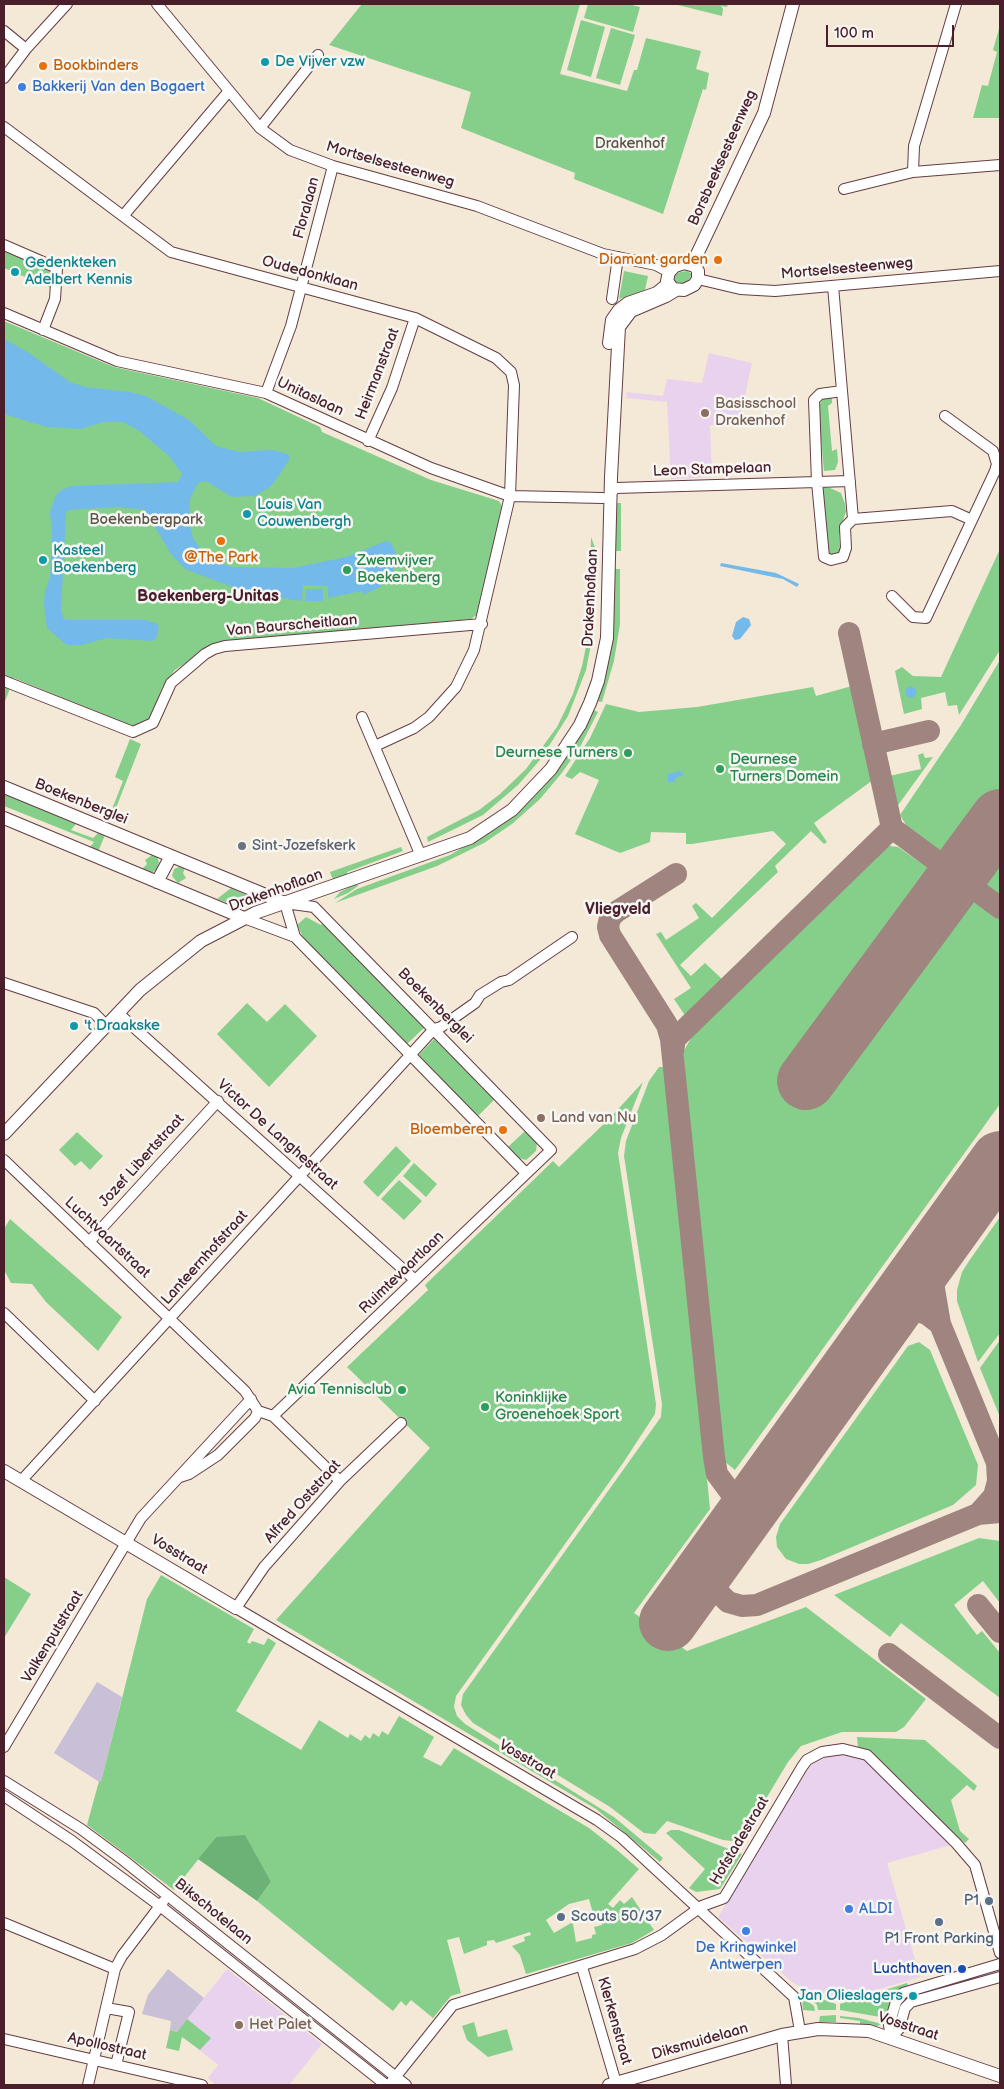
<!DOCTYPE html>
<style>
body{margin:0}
#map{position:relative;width:1004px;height:2089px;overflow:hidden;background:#f4e8d6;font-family:"Balsamiq Sans",sans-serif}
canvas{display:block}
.frame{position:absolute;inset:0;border:5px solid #4a1f2b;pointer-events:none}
.scale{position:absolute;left:826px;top:25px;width:128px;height:22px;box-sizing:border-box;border:2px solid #4a1f2b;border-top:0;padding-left:6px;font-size:15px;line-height:18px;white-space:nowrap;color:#4a1f2b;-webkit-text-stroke:4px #f6f6f2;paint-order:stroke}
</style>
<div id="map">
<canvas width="1004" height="2089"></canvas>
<div class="frame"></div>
<div class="scale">100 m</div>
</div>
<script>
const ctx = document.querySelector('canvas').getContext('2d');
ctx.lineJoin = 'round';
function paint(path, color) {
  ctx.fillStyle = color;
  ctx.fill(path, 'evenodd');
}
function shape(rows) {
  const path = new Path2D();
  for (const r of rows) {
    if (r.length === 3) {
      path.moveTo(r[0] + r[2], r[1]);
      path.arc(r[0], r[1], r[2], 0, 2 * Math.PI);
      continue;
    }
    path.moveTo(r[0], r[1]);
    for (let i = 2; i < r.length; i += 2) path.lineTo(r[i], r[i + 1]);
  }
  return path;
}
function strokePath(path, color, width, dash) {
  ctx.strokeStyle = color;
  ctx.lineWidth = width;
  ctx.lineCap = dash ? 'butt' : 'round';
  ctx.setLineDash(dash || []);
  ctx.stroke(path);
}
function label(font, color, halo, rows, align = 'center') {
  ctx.font = font + ' "Balsamiq Sans",sans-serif';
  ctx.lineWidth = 5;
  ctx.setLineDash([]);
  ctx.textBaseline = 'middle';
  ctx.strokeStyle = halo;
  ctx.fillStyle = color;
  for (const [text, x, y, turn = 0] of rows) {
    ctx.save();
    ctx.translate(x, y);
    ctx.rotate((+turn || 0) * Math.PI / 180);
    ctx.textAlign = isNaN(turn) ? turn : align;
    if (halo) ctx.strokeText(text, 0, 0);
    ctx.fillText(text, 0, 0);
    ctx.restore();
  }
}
const built = shape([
 [709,353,752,363,739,423,710,425,712,477,671,479,667,402,627,398,626,392,663,396,667,379,702,383],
 [837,1753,848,1753,868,1760,951,1845,887,1863,920,1977,853,1997,851,1991,827,1998,793,1983,718,1917,807,1771,814,1762],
 [227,1969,322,2044,289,2085,216,2085,208,2078,218,2065,177,2032]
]);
const industrial = shape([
 [97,1682,122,1697,101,1783,54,1753],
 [168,1969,204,1998,177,2032,170,2030,171,2021,142,2014,148,1995]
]);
const green = shape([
 [362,4,580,4,560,74,627,91,634,70,637,70,646,38,701,51,696,69,709,73,706,90,703,89,663,214,574,179,575,173,461,128,471,92,329,45],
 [588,4,628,4,640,7,633,32,584,18],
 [674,4,728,4,727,7,721,6,723,9,722,16],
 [581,20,605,27,591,77,567,70],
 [1000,25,1000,118,973,118,982,85,988,86,997,52,993,50],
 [611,28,635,35,620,85,596,78],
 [4,251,52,270,51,288,4,268],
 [624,271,648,276,645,290,619,299],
 [687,271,692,274,688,281,683,283,675,282,674,276,680,272],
 [4,321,114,367,258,398,320,427,322,432,431,480,499,501,502,506,478,614,471,619,218,642,175,670,162,688,150,721,132,727,14,678,4,704],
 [832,396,832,403,828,406,832,451,837,449,838,462,835,470,824,471,818,407,824,398],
 [824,487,830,488,841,493,845,504,846,511,839,535,840,551,836,556,828,554,822,489],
 [615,503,621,503,621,551,614,551],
 [591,537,596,550,595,624,586,670,568,716,540,760,518,785,483,815,428,842,427,837,479,810,500,794,526,769,557,727,573,694,582,666,589,632],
 [1000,549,1000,650,959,715,957,705,948,706,945,692,921,698,922,709,904,714,895,671,902,667,913,676,941,677],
 [613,569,620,569,620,624,614,661,602,702,596,701,614,625],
 [1000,660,1000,895,909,830,900,815,961,725],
 [852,686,873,780,814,823,827,842,824,844,811,831,775,866,778,872,680,965,691,976,705,963,723,980,686,1017,674,999,691,988,656,934,661,932,666,940,699,918,692,906,696,903,712,918,786,844,773,831,692,844,686,844,686,833,651,832,650,842,620,853,575,834,599,780,580,772,572,779,565,776,590,738,606,704,639,712,697,707,813,687,816,696],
 [593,710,598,712,580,747,561,774,540,799,512,824,484,843,437,866,335,903,357,889,450,855,498,827,530,801,559,768,584,729],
 [130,739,141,744,112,818,109,817,123,781,115,777],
 [923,753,925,758,933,757,896,808,889,776,921,769,918,755],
 [4,794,76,824,71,830,93,838,98,833,105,835,98,852,89,848,94,842,4,806],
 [890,846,898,847,1000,918,1000,1104,735,1470,724,1461,722,1454,683,1052,694,1033,880,848],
 [401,847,403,851,347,872,348,876,333,879,331,875,330,872],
 [152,855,157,857,159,862,157,870,151,873,141,870,147,864,145,860],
 [179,867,185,868,183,873,186,878,178,883,172,876,174,869],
 [357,883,358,886,348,893,334,899,340,892],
 [231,888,248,896,248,897,231,904,217,899],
 [306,917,321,925,323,923,425,1027,407,1044,305,941,297,925],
 [247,1003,267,1022,285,1004,317,1036,269,1087,217,1034],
 [435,1038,495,1099,478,1116,418,1056],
 [659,1067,663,1067,667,1073,710,1509,634,1613,687,1651,806,1607,926,1699,904,1727,896,1732,842,1732,801,1746,788,1762,746,1832,742,1837,733,1841,723,1840,667,1821,655,1834,644,1833,610,1807,473,1723,466,1715,461,1705,463,1694,661,1417,662,1404,624,1156,626,1141,649,1081],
 [643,1082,621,1138,618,1153,656,1404,655,1414,623,1463,456,1696,454,1707,457,1716,465,1724,614,1817,663,1858,660,1862,596,1809,276,1620,430,1448,347,1367,428,1290,425,1285,553,1161,559,1167,609,1119],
 [525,1131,537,1143,536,1151,526,1160,518,1158,508,1147],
 [77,1132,103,1156,90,1170,81,1161,75,1166,59,1150],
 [396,1146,411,1161,378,1197,363,1182],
 [414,1163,437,1184,426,1197,403,1176],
 [399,1180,422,1201,404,1220,381,1199],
 [1000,1217,1000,1333,978,1362,957,1301,957,1290,962,1272,969,1261],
 [10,1219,122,1317,98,1351,46,1302,32,1284,11,1283,4,1270,4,1229],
 [1000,1340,1000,1417,980,1368],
 [919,1342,930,1350,978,1465,976,1485,953,1505,821,1560,808,1564,799,1564,786,1559,777,1547,776,1537,780,1524,908,1346],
 [979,1538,1000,1541,1000,1603,983,1581,954,1605,977,1635,982,1631,1000,1653,1000,1698,901,1623,890,1637,834,1595],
 [161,1575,254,1629,247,1642,250,1644,252,1641,264,1645,268,1638,276,1643,236,1711,301,1750,319,1720,348,1738,350,1734,361,1741,365,1735,370,1739,373,1733,379,1737,382,1731,388,1735,399,1716,434,1737,423,1757,441,1766,454,1748,589,1828,617,1850,639,1869,608,1904,613,1908,620,1900,624,1904,632,1897,654,1930,632,1943,526,1974,520,1955,512,1946,525,1941,524,1937,531,1935,530,1932,496,1943,494,1940,487,1941,487,1945,464,1954,459,1937,447,1940,461,1993,451,1996,433,2018,411,2000,406,2006,401,2001,393,2011,257,1901,271,1882,216,1837,174,1890,87,1825,99,1781,101,1782,147,1599],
 [589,1899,594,1917,599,1915,602,1925,594,1927,596,1934,592,1935,592,1938,576,1942,573,1924,571,1923,554,1933,546,1920,569,1904],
 [4,1577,31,1594,4,1638],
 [857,1737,925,1740,977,1786,974,1791,967,1785,951,1800,960,1831,969,1839,965,1843,858,1748],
 [671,1830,679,1830,742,1854,720,1889,696,1892,689,1888,705,1869,666,1833],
 [907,1983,908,1985,901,1990,886,2018,840,2010,840,2004],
 [805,1993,836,2004,836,2010,818,2010,817,2005],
 [802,1997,814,2006,815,2011,803,2010],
 [836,2015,836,2022,819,2022,820,2016],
 [840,2016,859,2018,882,2024,875,2027,860,2024,860,2021,840,2018],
 [187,2019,211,2038,200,2050,182,2037,179,2051,166,2048,170,2030,177,2032],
 [474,2022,478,2037,507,2029,513,2050,488,2057,467,2040,462,2026]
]);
const forest = shape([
 [245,1835,271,1882,257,1901,198,1859,216,1837]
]);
const water = shape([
 [4,339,29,353,70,382,85,387,130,392,146,396,189,420,216,446,240,452,272,450,288,454,290,458,278,477,270,487,255,496,232,497,206,481,198,483,190,499,189,522,193,538,206,558,232,567,293,568,346,557,386,541,391,543,396,553,393,571,380,587,363,595,362,591,328,598,328,586,303,585,302,601,293,600,235,588,185,569,171,554,145,510,119,507,69,510,66,513,61,609,63,618,67,620,146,620,157,624,159,628,156,639,152,641,107,638,82,645,68,645,63,642,47,628,44,605,45,589,47,588,48,581,50,580,52,530,50,512,56,495,61,490,72,486,178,482,182,474,169,456,138,430,122,422,104,422,80,429,65,428,47,427,4,414],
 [721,563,776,573,799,584,797,587,783,579,720,566],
 [305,589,323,589,323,601,305,601],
 [743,617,749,619,751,625,740,639,735,640,732,636,736,622],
 [911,692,5.5],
 [680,771,683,773,682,776,677,777,674,782,668,782,668,774]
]);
const taxiway = shape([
 [849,633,892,828,1000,908],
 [873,744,929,731],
 [676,874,616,912,610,918,608,927,610,935,667,1025,671,1039,714,1457,717,1474,731,1493,740,1496,757,1493,767,1482],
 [673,1051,675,1039,681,1033,892,828],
 [947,1235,939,1257,933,1283,940,1324,1000,1470],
 [885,1322,899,1312,909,1309,927,1314,940,1324],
 [978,1514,994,1496,998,1481,997,1463],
 [716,1556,713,1574,719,1593,728,1602,742,1606,757,1605,978,1514,1000,1512],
 [978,1605,1000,1632],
 [889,1654,1000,1738]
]);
const runway = shape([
 [806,1081,1000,818],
 [668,1622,1000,1160]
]);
const minor = shape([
 [157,4,260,128,290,150,333,166,477,206,603,254,656,265,669,272],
 [4,31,26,49],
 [4,78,26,49,67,4],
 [4,127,171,252,415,318,496,358,511,372,514,385,510,496,474,650,456,687,429,717,414,728,375,746],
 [260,128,318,55],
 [913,172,914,146,956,4],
 [844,189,913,172,1000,165],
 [123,216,229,91],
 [4,245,57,268,55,299,43,330],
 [698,279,740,289,775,291,1000,271],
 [833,286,853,519],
 [612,299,618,257],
 [4,313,117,361,266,393,431,468,510,496,603,498],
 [842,391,820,394,814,400,817,482,824,557,831,560,843,557,846,548,845,527,853,519],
 [266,393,291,326,333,166],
 [368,441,392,388,415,318],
 [610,493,616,488,850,481],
 [853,519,952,511,972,520],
 [892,596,913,617,926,618,995,471,997,464,993,451,945,416],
 [4,681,133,732,153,723,171,683,205,654,214,649,225,646,482,624],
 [362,717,421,856],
 [244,918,295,937,526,1173],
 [4,983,94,1013,106,1025],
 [118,1013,415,1280],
 [4,1160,245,1391,258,1411,273,1416,340,1481],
 [89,1242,218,1101],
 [4,1313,95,1401],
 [273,1416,551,1150,314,907,285,903,295,937],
 [401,1423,340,1481,264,1567,236,1608,597,1820,622,1838,794,1997,800,2031],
 [180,1477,189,1474,218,1455,255,1418,258,1411],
 [21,1481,434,1029,441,1027,475,1003,480,995,501,982,509,980,572,937],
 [4,1747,141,1518,251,1399],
 [4,1781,81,1829,123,1860,406,2085],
 [4,1796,72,1841,160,1906,386,2085],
 [4,1923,115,1969],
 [582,1967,616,2083],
 [106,2008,129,2012,116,2065],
 [782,2035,786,2085],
 [891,2038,889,2025,896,2002,903,1993,1000,1964],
 [891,2038,899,2029,905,2008,911,2002,1000,1977],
 [4,2039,202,2085],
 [88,2085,115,1969,122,1956,163,1902],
 [389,2085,453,2005,635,1949,662,1935,702,1906,724,1898,802,1767,807,1760,822,1752,843,1749,867,1755,956,1843,975,1865,1000,1953]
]);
const tertiary = shape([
 [684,263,695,266,698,271,698,279,694,285,684,290,673,289,667,281,669,272,675,266,684,263],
 [692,265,764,113,793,4],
 [609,343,612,320,619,310,628,303,657,293,668,284],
 [4,787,285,903],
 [4,818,244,918],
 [157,882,171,856],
 [4,1134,140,990,201,941,255,913,470,838,512,810,551,769,580,725,590,703,598,681,607,638,611,477,619,327,631,311,666,296,676,290],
 [4,1471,236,1608],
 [609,2085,782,2035,818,2029,869,2031,1000,2076]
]);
const markers = [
 [265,62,5,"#0f9aa8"],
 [43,66,5,"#e8710a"],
 [22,87,5,"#3f7fe0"],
 [718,260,5,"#e8710a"],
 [15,272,5,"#0f9aa8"],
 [705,413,5,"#8d6e63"],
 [247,514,5,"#0f9aa8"],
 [221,541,5,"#e8710a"],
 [43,560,5,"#0f9aa8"],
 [347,570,5,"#2e9e5b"],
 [628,753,5,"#2e9e5b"],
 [720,769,5,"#2e9e5b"],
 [242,846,5,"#6b7280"],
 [74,1026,5,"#0f9aa8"],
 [541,1118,5,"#8d6e63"],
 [503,1130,5,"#e8710a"],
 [402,1390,5,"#2e9e5b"],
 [485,1407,5,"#2e9e5b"],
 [989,1901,5,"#5c6f8a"],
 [849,1909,5,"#3f7fe0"],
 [561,1917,5,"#5c6f8a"],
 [939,1922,5,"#5c6f8a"],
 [746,1931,5,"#3f7fe0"],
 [962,1969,5,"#1a4fb4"],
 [913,1996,5,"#0f9aa8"],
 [239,2025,5,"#8d6e63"]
];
const cultureNames = [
 ["De Vijver vzw",275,62],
 ["Gedenkteken",25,263],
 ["Adelbert Kennis",25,280],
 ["Louis Van",257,505],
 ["Couwenbergh",257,522],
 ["Kasteel",53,551],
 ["Boekenberg",53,568],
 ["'t Draakske",84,1026],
 ["Jan Olieslagers",903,1996,"right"]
];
const foodNames = [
 ["Bookbinders",53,66,"left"],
 ["Diamant garden",708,260],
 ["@The Park",221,558,"center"],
 ["Bloemberen",493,1130]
];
const shopNames = [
 ["Bakkerij Van den Bogaert",32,87],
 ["ALDI",859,1909],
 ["De Kringwinkel",746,1948,"center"],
 ["Antwerpen",746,1965,"center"]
];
const parkNames = [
 ["Drakenhof",630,144],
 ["Boekenbergpark",146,520]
];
const streetNames = [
 ["Borsbeeksesteenweg",723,158,-66],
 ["Mortselsesteenweg",390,165,16],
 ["Floralaan",307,208,-75],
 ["Mortselsesteenweg",847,269,-5],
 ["Oudedonklaan",310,274,15],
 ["Heirmanstraat",378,374,-69],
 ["Unitaslaan",310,397,25],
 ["Leon Stampelaan",712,470,-2],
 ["Drakenhoflaan",591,598,-87],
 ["Van Baurscheitlaan",292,626,-5],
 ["Boekenberglei",81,802,22],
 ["Drakenhoflaan",276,891,-20],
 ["Boekenberglei",435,1006,45],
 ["Victor De Langhestraat",277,1135,42],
 ["Jozef Libertstraat",142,1161,-48],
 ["Luchtvaartstraat",107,1238,43],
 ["Lanteernhofstraat",205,1258,-48],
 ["Ruimtevaartlaan",402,1273,-44],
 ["Alfred Oststraat",303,1502,-48],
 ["Vosstraat",179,1555,31],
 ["Valkenputstraat",53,1637,-59],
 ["Vosstraat",527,1760,30],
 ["Hofstadestraat",740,1841,-59],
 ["Bikschotelaan",213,1912,39],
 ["Klerkenstraat",614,2021,74],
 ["Vosstraat",908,2027,18],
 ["Diksmuidelaan",700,2042,-16],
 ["Apollostraat",107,2047,13]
];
const educationNames = [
 ["Basisschool",715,404],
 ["Drakenhof",715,421],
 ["Land van Nu",551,1118],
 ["Het Palet",249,2025]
];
const leisureNames = [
 ["Zwemvijver",357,561],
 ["Boekenberg",357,578],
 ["Deurnese Turners",618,753,"right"],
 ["Deurnese",730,760],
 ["Turners Domein",730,777],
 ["Avia Tennisclub",392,1390,"right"],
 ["Koninklijke",495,1398],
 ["Groenehoek Sport",495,1415]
];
const worshipNames = [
 ["Sint-Jozefskerk",252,846]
];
const serviceNames = [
 ["P1",979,1901],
 ["Scouts 50/37",571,1917,"left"],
 ["P1 Front Parking",939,1939,"center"]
];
const transitNames = [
 ["Luchthaven",952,1969]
];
const neighbourhoodNames = [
 ["Boekenberg-Unitas",208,597],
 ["Vliegveld",618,910]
];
paint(built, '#e9d2ed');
paint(industrial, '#c9bfd7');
paint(green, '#86cf8b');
paint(forest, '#6cb277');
paint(water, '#73b9ea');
strokePath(taxiway, '#9f8480', 22);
strokePath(runway, '#9f8480', 58);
strokePath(minor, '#643d45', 12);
strokePath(tertiary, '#643d45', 14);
strokePath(minor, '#fff', 10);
strokePath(tertiary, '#fff', 12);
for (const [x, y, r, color] of markers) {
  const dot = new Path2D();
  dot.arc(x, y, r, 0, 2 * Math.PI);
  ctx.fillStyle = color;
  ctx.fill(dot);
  strokePath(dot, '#f6f6f2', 2);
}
label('15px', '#0d838f', '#f6f6f2', cultureNames, 'left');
label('15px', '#c56008', '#f6f6f2', foodNames, 'right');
label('15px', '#366cbe', '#f6f6f2', shopNames, 'left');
label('15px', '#5c5448', '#f6f6f2', parkNames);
label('15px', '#4a1f2b', '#f6f6f2', streetNames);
label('15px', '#785e54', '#f6f6f2', educationNames, 'left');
label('15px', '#27864d', '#f6f6f2', leisureNames, 'left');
label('15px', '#5b616d', '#f6f6f2', worshipNames, 'left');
label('15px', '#4e5e75', '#f6f6f2', serviceNames, 'right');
label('15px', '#164399', '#f6f6f2', transitNames, 'right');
label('bold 16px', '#4a1f2b', '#f6f6f2', neighbourhoodNames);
</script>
